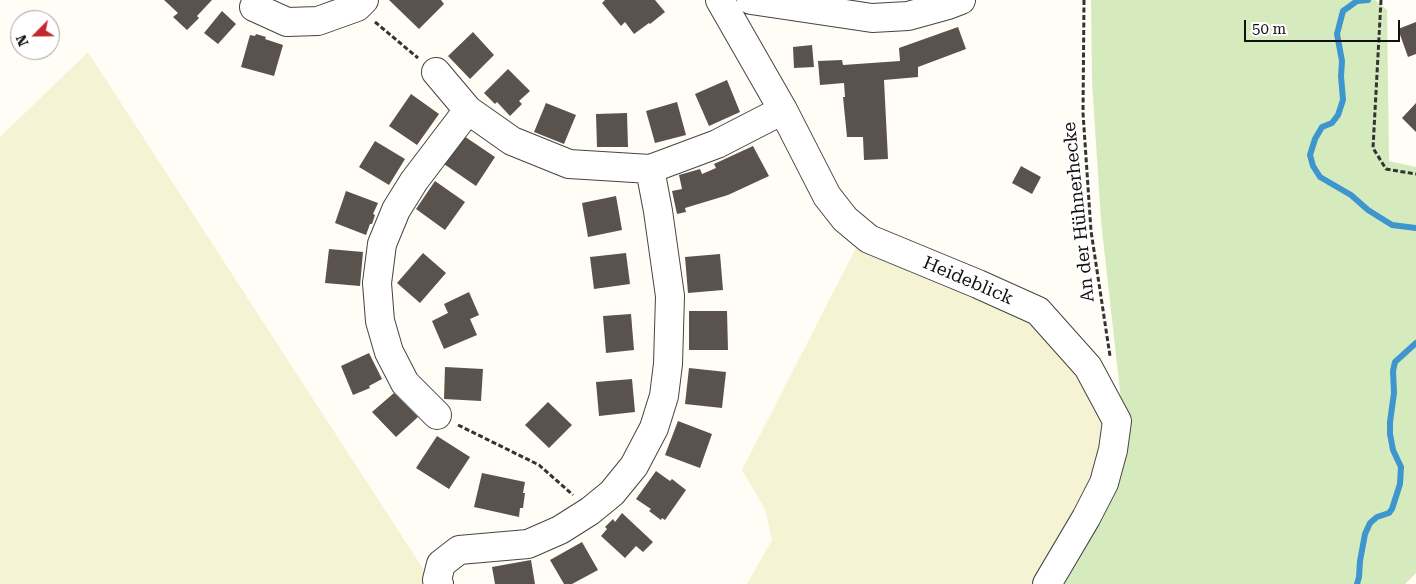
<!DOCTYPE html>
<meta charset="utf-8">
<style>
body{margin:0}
#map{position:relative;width:1416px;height:584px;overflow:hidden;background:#fffdf5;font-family:"Roboto Serif",serif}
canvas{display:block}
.north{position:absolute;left:10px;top:10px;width:50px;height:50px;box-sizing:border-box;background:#fff;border:1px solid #a0a0a0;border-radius:50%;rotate:247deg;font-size:14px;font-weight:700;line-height:20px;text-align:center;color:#111}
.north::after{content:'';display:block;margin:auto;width:18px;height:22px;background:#c4262e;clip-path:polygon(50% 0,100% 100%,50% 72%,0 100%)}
.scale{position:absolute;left:1244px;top:20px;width:156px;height:22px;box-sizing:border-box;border:2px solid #111;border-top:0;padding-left:6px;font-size:15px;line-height:18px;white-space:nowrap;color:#111;-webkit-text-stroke:4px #fff;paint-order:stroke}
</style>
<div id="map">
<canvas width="1416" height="584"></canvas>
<div class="north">N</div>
<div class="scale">50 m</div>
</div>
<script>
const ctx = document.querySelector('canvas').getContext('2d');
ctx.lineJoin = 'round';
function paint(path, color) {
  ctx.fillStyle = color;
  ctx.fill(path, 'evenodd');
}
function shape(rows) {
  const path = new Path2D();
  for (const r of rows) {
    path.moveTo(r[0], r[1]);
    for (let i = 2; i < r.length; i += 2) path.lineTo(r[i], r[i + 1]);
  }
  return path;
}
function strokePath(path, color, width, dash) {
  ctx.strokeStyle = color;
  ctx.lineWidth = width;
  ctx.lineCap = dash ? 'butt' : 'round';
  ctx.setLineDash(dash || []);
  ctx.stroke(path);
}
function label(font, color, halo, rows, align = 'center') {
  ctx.font = font + ' "Roboto Serif",serif';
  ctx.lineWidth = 5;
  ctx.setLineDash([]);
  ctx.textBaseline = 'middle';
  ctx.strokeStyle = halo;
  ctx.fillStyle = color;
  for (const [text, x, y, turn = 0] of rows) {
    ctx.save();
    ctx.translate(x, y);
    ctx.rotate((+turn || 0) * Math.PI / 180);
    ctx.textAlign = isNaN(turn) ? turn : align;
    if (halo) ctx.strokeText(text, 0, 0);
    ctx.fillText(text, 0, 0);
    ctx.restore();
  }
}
const farmland = shape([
 [88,52,433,584,0,584,0,137],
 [859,242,1017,312,1061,344,1104,421,1106,447,1041,584,747,584,772,540,765,509,742,470]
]);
const green = shape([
 [1091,0,1375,0,1387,10,1389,161,1416,167,1416,573,1405,584,1047,584,1117,421,1121,400,1101,221,1092,81]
]);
const stream = shape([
 [1368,0,1357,1,1343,11,1337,34,1342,61,1341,76,1343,100,1338,115,1332,123,1322,127,1315,139,1310,155,1313,166,1320,177,1351,195,1368,210,1392,225,1416,228],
 [1357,584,1359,577,1360,561,1365,534,1370,523,1377,517,1389,513,1392,509,1400,484,1401,467,1393,450,1390,434,1390,422,1394,393,1393,371,1395,362,1416,343]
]);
const building = shape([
 [164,0,212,0,197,16,199,18,187,30,173,17,178,13],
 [389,0,441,0,444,4,419,29],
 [605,0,655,0,665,12,650,24,649,23,634,34,625,22,621,26,602,3],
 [222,11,236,24,218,44,204,33],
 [1416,22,1416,54,1408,57,1398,29],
 [958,27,966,49,918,67,918,77,884,80,888,159,864,160,863,137,847,137,843,97,845,97,844,83,820,85,818,61,842,60,843,65,900,61,899,48],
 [473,32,494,55,470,79,448,56],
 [256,34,266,37,265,39,283,45,274,76,241,67,250,35,255,36],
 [812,45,814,67,794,68,793,47],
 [508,69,530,91,519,101,522,104,510,116,497,102,495,104,484,93],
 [727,80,740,112,709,126,695,94],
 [411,94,439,114,417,145,389,126],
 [677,102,686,135,655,143,646,111],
 [546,103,576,115,564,144,534,132],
 [1416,103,1416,132,1402,118],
 [627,113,628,147,597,147,596,114],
 [464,136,495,157,476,186,444,164],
 [375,141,405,159,389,185,359,167],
 [753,146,769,176,728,195,685,208,686,212,677,214,672,191,682,189,679,175,700,169,702,174,716,168,714,164],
 [1021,166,1041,177,1032,194,1012,183],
 [435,181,465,202,445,230,416,209],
 [346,191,378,203,373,214,375,215,372,224,370,224,366,235,335,223],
 [616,196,622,230,588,237,582,203],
 [329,249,363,252,360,286,325,283],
 [423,253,446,273,420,303,397,283],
 [626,253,630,284,594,289,590,257],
 [720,254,723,290,688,293,685,257],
 [469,292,479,315,470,319,477,335,444,349,432,321,448,313,444,304],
 [689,311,727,311,728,350,689,350],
 [631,314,634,350,606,353,603,316],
 [369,353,382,379,369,386,370,388,353,395,341,366],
 [445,367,483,369,481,401,444,399],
 [689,368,726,372,722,408,685,404],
 [632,379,635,412,599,416,596,382],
 [394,393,418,417,396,437,372,412],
 [548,402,572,425,549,448,525,425],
 [678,421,712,434,700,468,665,455],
 [437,436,470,457,449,489,416,468],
 [656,471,670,481,672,479,686,490,665,520,662,518,661,520,649,511,651,509,636,499],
 [482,473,525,482,523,493,525,493,523,508,520,508,519,517,474,507],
 [622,513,653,542,643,552,636,546,625,558,601,536,607,529,605,527,613,519,615,522],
 [582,542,598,570,572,584,564,584,550,560],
 [531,560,535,584,495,584,492,567]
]);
const path = shape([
 [1084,0,1083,113,1091,231,1110,356],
 [1381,0,1373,148,1386,169,1416,174],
 [375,22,418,58],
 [458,425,539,465,573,495]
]);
const minor = shape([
 [720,0,783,110,827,196,845,219,869,239,978,284,1038,311,1088,367,1117,421,1113,450,1104,483,1086,518,1047,584],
 [751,0,872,18,908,16,948,5,961,0],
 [254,7,287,22,318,21,357,7,364,0],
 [436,72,468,110,512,141,569,164,650,169,717,144,783,110],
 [437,415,405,383,389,352,380,321,377,283,382,244,396,210,414,181,468,110],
 [439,584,437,580,441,564,459,550,528,544,560,530,590,511,612,493,634,466,654,428,664,396,668,364,670,296,658,211,650,169]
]);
const streetNames = [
 ["An der Hühnerhecke",1079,212,-96],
 ["Heideblick",968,281,23]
];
paint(farmland, '#f6f3d4');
paint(green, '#d5ebbd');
strokePath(stream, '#3f96cf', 6);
paint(building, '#5a524d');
strokePath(minor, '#444', 30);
strokePath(path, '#333', 3, [5, 2.5]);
strokePath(minor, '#fff', 28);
label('18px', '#111', '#fff', streetNames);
</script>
